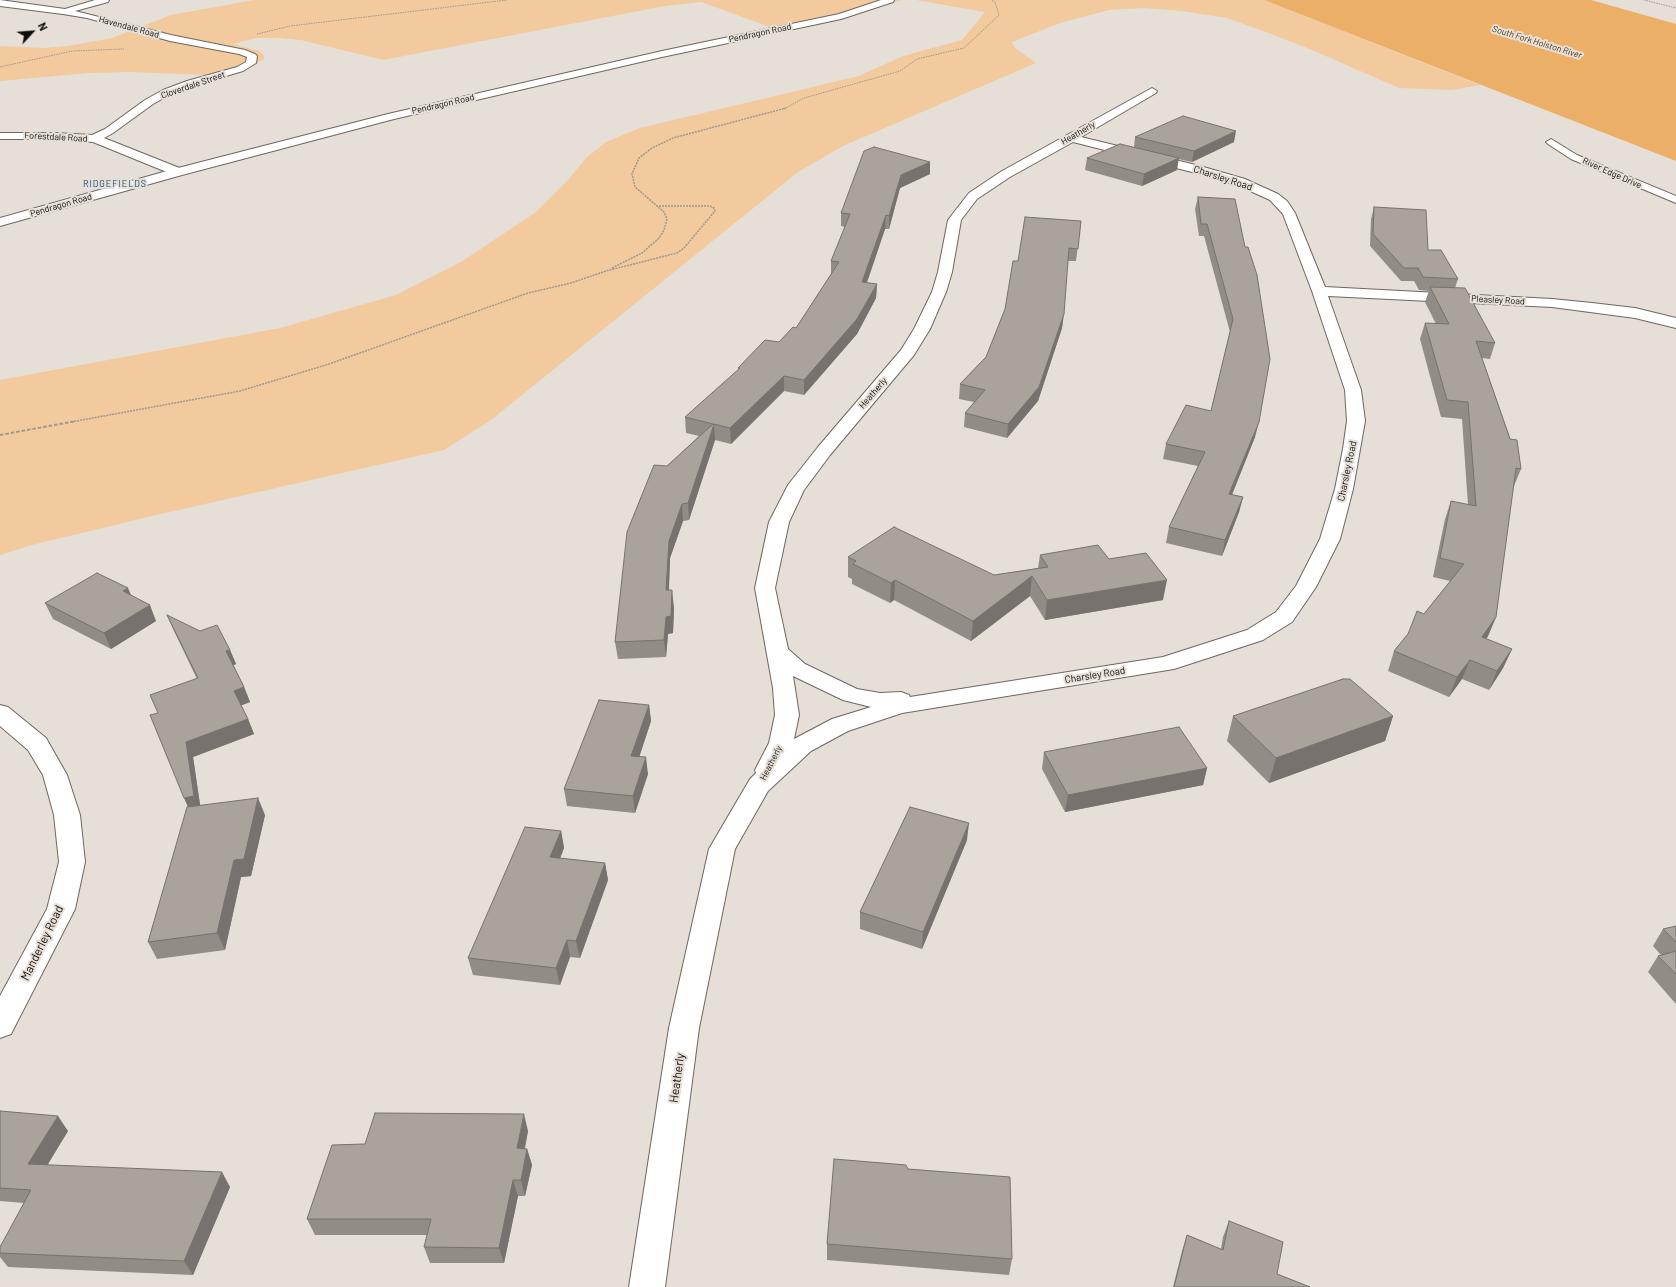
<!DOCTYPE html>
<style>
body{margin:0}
#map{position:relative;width:1676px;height:1287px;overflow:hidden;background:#e6dfd7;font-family:Barlow,sans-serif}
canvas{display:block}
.north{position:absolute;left:12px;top:12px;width:40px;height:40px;-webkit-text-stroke:3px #e6dfd7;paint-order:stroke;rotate:64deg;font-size:11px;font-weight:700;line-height:16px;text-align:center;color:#0f0d0a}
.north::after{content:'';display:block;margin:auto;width:14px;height:18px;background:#0f0d0a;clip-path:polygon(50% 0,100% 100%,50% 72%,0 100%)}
</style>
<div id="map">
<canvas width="1676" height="1287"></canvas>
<div class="north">N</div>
</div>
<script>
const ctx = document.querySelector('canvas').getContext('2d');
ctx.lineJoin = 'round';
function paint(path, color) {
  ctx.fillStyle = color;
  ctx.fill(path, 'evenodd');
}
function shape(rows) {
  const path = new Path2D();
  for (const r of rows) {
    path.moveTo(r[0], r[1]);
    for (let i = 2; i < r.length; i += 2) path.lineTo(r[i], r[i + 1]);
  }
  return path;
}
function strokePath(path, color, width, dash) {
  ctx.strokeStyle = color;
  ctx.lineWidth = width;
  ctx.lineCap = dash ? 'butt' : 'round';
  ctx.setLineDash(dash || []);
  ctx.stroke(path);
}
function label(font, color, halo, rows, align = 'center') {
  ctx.font = font + ' Barlow,sans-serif';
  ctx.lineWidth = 4;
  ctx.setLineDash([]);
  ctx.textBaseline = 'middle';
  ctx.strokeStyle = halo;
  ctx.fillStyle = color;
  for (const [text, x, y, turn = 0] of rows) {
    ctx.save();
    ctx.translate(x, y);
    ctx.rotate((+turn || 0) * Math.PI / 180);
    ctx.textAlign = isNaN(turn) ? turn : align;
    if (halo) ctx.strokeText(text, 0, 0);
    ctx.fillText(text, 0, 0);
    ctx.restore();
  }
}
const green = shape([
 [254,0,901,0,854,16,784,32,701,2,665,6,383,60,301,40,280,38,256,38,233,44,259,51,264,55,264,59,259,62,207,75,129,72,89,73,0,81,0,46,45,48,68,46,112,38,171,15],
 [916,0,1264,0,1480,85,1452,90,1399,88,1312,50,1271,34,1227,18,1182,11,1144,8,1109,10,1060,23,1012,42,1015,48,1036,63,843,146,798,172,491,420,444,450,152,516,32,545,0,555,0,380,280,328,396,295,461,262,536,212,568,180,586,158,606,142,640,128,859,76,903,56,962,40,985,12]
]);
const water = shape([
 [1264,0,1591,0,1676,24,1676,161]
]);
const pathFar2 = shape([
 [1644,0,1676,8],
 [257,34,290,26,507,0],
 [0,67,72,51,124,49],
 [784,109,804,98,900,71,917,59,964,48,999,15,995,2,991,0]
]);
const pathFar1 = shape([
 [612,268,642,253,659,238,664,230,667,219,664,212,635,187,632,174,639,158,652,148,673,138,786,108],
 [71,422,240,391,329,364,528,293,571,283,606,271,677,253,684,248,715,211,714,208,710,206,657,206]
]);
const path = shape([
 [0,435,76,421]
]);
const service = shape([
 [1551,139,1577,155,1676,196,1676,203,1571,159,1548,144,1546,142,1551,139]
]);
const minor = shape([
 [0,0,65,9,95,0,109,0,108,2,75,11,171,35,245,50,255,54,257,56,256,63,243,71,195,85,171,94,153,104,113,133,104,138,182,169,184,172,182,175,174,175,93,142,55,139,0,139,0,133,55,133,92,135,105,129,145,100,163,90,187,81,237,67,246,62,247,57,239,54,170,41,87,18,63,14,0,6,0,0],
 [1152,88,1157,91,1156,93,1081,137,1200,166,1245,179,1278,194,1287,201,1295,213,1325,287,1552,299,1592,303,1635,308,1676,318,1676,328,1635,318,1552,307,1328,296,1361,390,1365,421,1353,489,1340,539,1316,587,1292,622,1263,640,1174,669,902,713,848,731,811,751,768,791,735,849,699,1028,665,1287,629,1287,669,1028,709,849,750,779,756,773,755,770,769,743,775,715,773,688,755,588,769,522,788,485,818,447,901,350,914,329,932,292,938,272,948,220,969,193,1002,171,1152,88],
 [1073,142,1192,172,1237,185,1270,200,1283,214,1312,291,1345,390,1347,421,1343,449,1335,489,1320,539,1296,586,1276,612,1247,630,1163,657,910,697,909,695,901,692,880,693,857,689,805,664,788,649,775,588,789,522,804,490,830,455,914,355,930,329,946,292,952,272,961,220,977,199,1010,177,1073,142],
 [793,676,843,700,871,707,832,719,794,739,799,715,793,676],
 [0,705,8,707,46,738,67,775,80,815,85,862,75,909,11,1034,0,1038,0,996,47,909,59,862,54,815,43,775,28,750,0,726,0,705]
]);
const tertiary = shape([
 [881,0,894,0,893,2,841,19,662,57,394,119,182,175,0,226,0,218,174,169,388,114,662,51,839,14,881,0]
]);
const wall = shape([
 [1135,137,1234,142,1192,162,1178,159,1177,170,1142,186,1085,170,1087,158,1134,147],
 [930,162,930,174,900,188,889,229,885,229,867,283,877,284,876,298,857,334,804,395,784,391,731,444,715,440,689,520,683,521,670,558,669,590,674,608,673,633,668,634,666,657,618,659,615,642,667,466,699,436,686,433,685,417,738,370,738,368,779,342,796,328,831,274,831,261,845,227,841,226,841,213],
 [1198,197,1235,199,1255,437,1232,495,1243,497,1239,512,1222,556,1166,543,1169,527,1198,466,1163,459,1166,444,1211,411,1230,332,1204,236,1199,236,1195,209],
 [1374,207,1428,250,1458,279,1455,288,1495,343,1490,359,1482,358,1521,469,1514,486,1513,486,1496,617,1488,636,1486,639,1512,649,1503,668,1489,690,1462,679,1449,697,1388,671,1394,651,1450,581,1433,577,1445,519,1451,501,1468,505,1462,419,1441,417,1420,339,1425,323,1436,324,1425,302,1429,291,1419,290,1414,281,1401,281,1370,246,1371,219],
 [1081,221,1076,261,1068,261,1062,328,1038,401,1007,438,964,427,965,413,974,402,959,399,960,384,986,357,1005,309,1018,261],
 [1040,555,1109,559,1163,600,1045,620,1030,596,971,641,894,600,890,603,852,584,852,579,848,577,848,557,994,575,1038,568],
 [131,596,156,621,111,649,53,619,45,603],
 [167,615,230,650,236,664,233,665,244,687,250,702,241,705,248,719,254,734,193,757,200,805,265,815,251,876,241,877,225,950,157,959,148,942,188,807,158,713,197,679,173,629],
 [649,705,651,721,639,757,648,774,635,813,567,806,564,789],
 [1233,716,1393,716,1385,741,1269,783,1227,741],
 [1044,752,1207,768,1203,785,1065,812,1042,769],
 [561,831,564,848,560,858,605,863,608,880,580,958,570,957,560,985,473,975,468,958],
 [967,840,922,949,860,929,860,912],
 [1676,926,1676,1004,1648,972,1658,956,1661,955,1653,946,1663,929],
 [0,1111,68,1131,47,1165,230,1187,193,1275,8,1267,0,1257,0,1247,24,1203,0,1201],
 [528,1131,525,1149,527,1149,532,1165,525,1196,518,1196,504,1263,430,1263,424,1247,427,1235,315,1235,307,1219,365,1144],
 [908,1169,1012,1259,1009,1275,827,1260,827,1244],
 [1229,1221,1277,1274,1310,1287,1173,1287,1182,1251,1187,1235,1221,1249,1223,1237]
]);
const shadedWall = shape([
 [1236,131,1234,142,1192,162,1194,151],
 [1179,158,1177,170,1142,186,1144,174],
 [930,162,930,174,900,188,889,229,889,216,901,175],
 [886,215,885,229,862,296,862,282],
 [877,284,876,298,857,334,804,395,804,380],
 [1064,314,1062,328,1038,401,1007,438,1008,424],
 [784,376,784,391,731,444,730,428],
 [1259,422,1255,437,1226,509,1229,494],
 [714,424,715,440,689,520,688,503],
 [1243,497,1239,512,1222,556,1225,540],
 [682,504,683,521,670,558,668,608,666,590,669,541],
 [1032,576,1030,596,971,641,973,621],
 [895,580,894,600,890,603,891,583],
 [1167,580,1163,600,1045,620,1047,600],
 [128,588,135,604,123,591],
 [672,590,674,608,673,633,668,634,666,657,664,640,666,617],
 [150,605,156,621,111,649,104,633],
 [1496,617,1488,636,1474,656,1482,637],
 [1512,649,1503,668,1489,690,1497,671],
 [230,650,236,664,232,666,226,651],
 [1470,660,1462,679,1449,697,1457,677],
 [244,687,250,702,240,706,234,691],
 [649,705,651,721,634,773,631,756],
 [1393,716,1385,741,1269,783,1276,758],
 [248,719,254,734,193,757,201,811,191,814,184,798,186,742],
 [646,757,648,774,635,813,633,796],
 [1207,768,1203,785,1065,812,1068,795],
 [258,798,265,815,251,876,241,877,225,950,217,933,234,860],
 [969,823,967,840,922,949,923,932],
 [561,831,564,848,554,874,550,857],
 [605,863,608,880,580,958,576,941],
 [567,940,570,957,560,985,556,968],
 [524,1114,528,1131,521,1165,517,1148],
 [58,1116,68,1131,39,1179,28,1164],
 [527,1149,532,1165,525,1196,521,1180],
 [222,1172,230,1187,193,1275,184,1261],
 [513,1180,518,1196,504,1263,499,1248]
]);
const building = shape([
 [1183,116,1236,131,1194,151,1135,137,1183,116],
 [1120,144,1179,158,1144,174,1087,158,1120,144],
 [874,147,930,162,901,175,889,216,886,215,862,282,877,284,857,319,804,380,784,376,730,428,714,424,688,503,682,504,669,541,666,590,672,590,671,616,666,617,664,640,615,642,627,532,654,465,667,466,713,424,685,417,740,368,738,368,765,340,779,342,793,327,796,328,839,262,831,261,850,214,841,213,864,151,874,147],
 [1198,197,1235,199,1245,247,1248,247,1257,275,1270,359,1259,422,1229,494,1243,497,1225,540,1169,527,1205,452,1166,444,1186,405,1211,411,1233,319,1207,224,1201,224,1198,197],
 [1374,207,1426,210,1428,250,1441,250,1458,279,1423,277,1418,268,1404,268,1373,234,1374,207],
 [1025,217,1081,221,1078,249,1069,248,1064,314,1039,387,1008,424,965,413,985,390,960,384,986,357,1005,309,1013,261,1018,261,1025,217],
 [1430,287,1465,288,1495,343,1476,341,1510,439,1517,440,1521,469,1516,468,1496,617,1482,637,1512,649,1497,671,1470,660,1457,677,1394,651,1408,634,1417,611,1424,614,1464,564,1440,558,1451,501,1476,506,1468,402,1447,400,1425,323,1449,324,1430,287],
 [894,527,994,575,1048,567,1040,555,1098,545,1109,559,1146,553,1167,580,1047,600,1032,576,973,621,895,580,891,583,853,564,856,561,848,557,894,527],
 [97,573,128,588,123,591,150,605,104,633,45,603,97,573],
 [167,615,200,631,217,625,230,650,226,651,244,687,234,691,248,719,186,742,194,796,184,798,150,715,158,713,150,695,198,678,167,615],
 [1343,679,1350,679,1393,716,1276,758,1233,716,1343,679],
 [599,700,649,705,631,756,646,757,633,796,564,789,599,700],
 [1179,727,1207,768,1068,795,1044,752,1179,727],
 [258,798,244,859,234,860,217,933,148,942,187,807,258,798],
 [910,807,969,823,923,932,860,912,910,807],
 [525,827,561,831,550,857,605,863,576,941,567,940,556,968,468,958,525,827],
 [1676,926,1676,942,1663,929,1676,926],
 [1676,951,1676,974,1658,956,1676,951],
 [0,1111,58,1116,28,1164,222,1172,184,1261,0,1253,0,1247,31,1190,0,1188,0,1111],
 [375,1113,524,1114,517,1148,527,1149,521,1180,513,1180,499,1248,424,1247,431,1219,307,1219,332,1145,365,1144,375,1113],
 [834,1159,906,1165,908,1169,1010,1177,1012,1259,827,1244,834,1159],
 [1229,1221,1283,1242,1277,1274,1310,1287,1174,1287,1187,1235,1223,1250,1229,1221]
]);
const farStreetnames = [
 ["Havendale Road",129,27,15],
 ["Pendragon Road",760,33,-12],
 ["Cloverdale Street",193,85,-19],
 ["Pendragon Road",443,104,-13],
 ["Heatherly",1078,133,-30],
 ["Forestdale Road",56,137,3],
 ["River Edge Drive",1612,173,24],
 ["Pendragon Road",61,205,-16],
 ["Pleasley Road",1498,300,3],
 ["Heatherly",873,393,-49],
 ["Heatherly",771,763,-63]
];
const farWaternames = [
 ["South Fork Holston River",1537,42,17]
];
const farNeighbourhoodnames = [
 ["RIDGEFIELDS",115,184]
];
const streetNames = [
 ["Charsley Road",1223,178,18],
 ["Charsley Road",1347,471,-78],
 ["Charsley Road",1095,675,-9]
];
const nearStreetnames = [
 ["Manderley Road",42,943,-64],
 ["Heatherly",677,1078,-82]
];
paint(green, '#f2ca9d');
paint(water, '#ecaf67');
strokePath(service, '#6d6760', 2);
strokePath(minor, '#6d6760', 2);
strokePath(tertiary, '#6d6760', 2);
strokePath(pathFar2, '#9d9891', 1, [1.5, 1]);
strokePath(pathFar1, '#9d9891', 1.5, [2, 1]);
strokePath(path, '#9d9891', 2, [3.5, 2]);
paint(service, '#fff');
paint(minor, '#fff');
paint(tertiary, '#fff');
paint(wall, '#928c86');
paint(shadedWall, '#77726d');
paint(building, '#aaa39c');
strokePath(building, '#77726d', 1);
label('9px', '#0f0d0a', '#e6dfd7', farStreetnames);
label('italic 9px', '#4c3314', '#e6dfd7', farWaternames);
ctx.letterSpacing = '1px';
label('9px', '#11497a', '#e6dfd7', farNeighbourhoodnames);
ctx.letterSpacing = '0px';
label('10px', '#0f0d0a', '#e6dfd7', streetNames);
label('12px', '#0f0d0a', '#e6dfd7', nearStreetnames);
</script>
